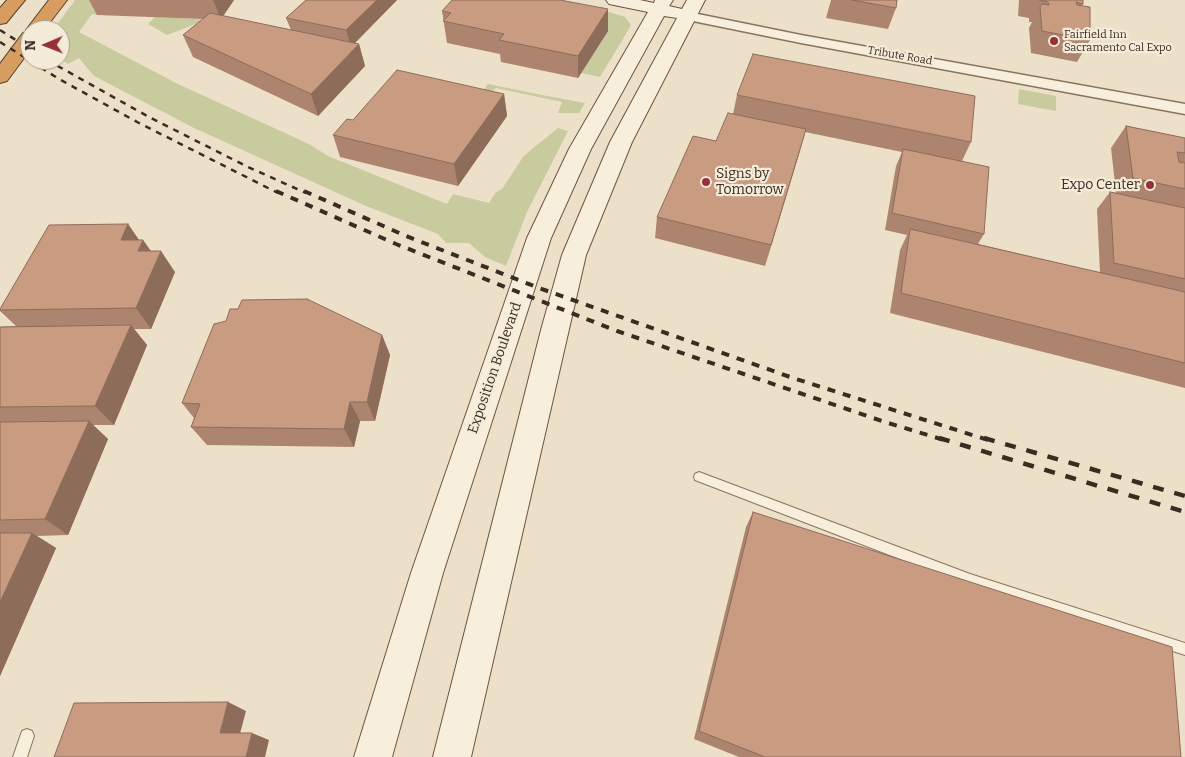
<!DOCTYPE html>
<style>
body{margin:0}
#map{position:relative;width:1185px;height:757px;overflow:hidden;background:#ede0c9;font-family:Bitter,serif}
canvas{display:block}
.north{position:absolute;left:20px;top:20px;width:50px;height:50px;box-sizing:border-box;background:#f5ebd9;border:1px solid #aa9f8f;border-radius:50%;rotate:269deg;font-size:14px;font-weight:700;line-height:20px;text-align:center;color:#3a2c21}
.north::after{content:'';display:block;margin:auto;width:18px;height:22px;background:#953137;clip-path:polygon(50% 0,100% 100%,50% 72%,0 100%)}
</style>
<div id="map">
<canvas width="1185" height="757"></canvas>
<div class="north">N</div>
</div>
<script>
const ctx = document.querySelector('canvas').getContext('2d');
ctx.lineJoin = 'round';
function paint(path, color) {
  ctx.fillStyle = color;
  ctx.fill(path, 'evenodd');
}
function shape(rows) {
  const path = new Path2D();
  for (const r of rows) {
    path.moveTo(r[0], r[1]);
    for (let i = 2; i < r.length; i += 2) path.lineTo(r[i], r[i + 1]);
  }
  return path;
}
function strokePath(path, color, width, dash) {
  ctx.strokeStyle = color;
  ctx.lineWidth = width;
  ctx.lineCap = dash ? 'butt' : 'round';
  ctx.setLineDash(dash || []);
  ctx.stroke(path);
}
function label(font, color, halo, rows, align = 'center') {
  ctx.font = font + ' Bitter,serif';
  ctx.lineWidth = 4.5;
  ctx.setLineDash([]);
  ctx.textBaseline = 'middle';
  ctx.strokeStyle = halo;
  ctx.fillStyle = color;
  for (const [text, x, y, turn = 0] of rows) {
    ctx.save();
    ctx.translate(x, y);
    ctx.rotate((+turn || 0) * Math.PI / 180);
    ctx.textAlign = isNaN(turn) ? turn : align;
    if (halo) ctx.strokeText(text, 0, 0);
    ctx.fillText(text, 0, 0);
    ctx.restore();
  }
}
const green = shape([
 [75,0,110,0,97,15,92,14,79,32,178,84,309,144,328,156,447,204,453,194,489,203,496,192,502,189,523,157,532,149,558,128,568,131,527,212,506,266,485,257,469,243,446,243,438,234,366,206,194,128,94,76,79,58,68,64,60,59,60,30,53,30],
 [606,11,625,17,631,25,629,29,600,77,581,73,608,31],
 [155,17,201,19,198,23,167,35,148,24],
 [488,84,542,95,585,103,579,113,558,113,562,102,496,88,488,95,481,94],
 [1019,89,1056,96,1056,111,1018,104]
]);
const lane = shape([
 [699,472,970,574,1185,643,1185,655,970,586,695,480,694,477,695,474,699,472],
 [27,729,32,731,34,736,27,757,13,757,22,731,27,729]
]);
const street = shape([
 [688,12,801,35,1185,104,1185,114,801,43,683,19,681,16,683,13,688,12]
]);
const secondary = shape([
 [606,0,640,0,654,3,655,0,673,0,669,6,682,9,687,0,705,0,632,142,586,255,471,757,433,757,541,330,562,255,610,142,677,18,664,16,591,149,551,238,443,573,392,757,354,757,411,573,527,238,569,149,648,12,609,4,606,0]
]);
const highway = shape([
 [7,0,25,0,6,23,0,24,0,8,7,0],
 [49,0,67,0,44,30,30,30,30,50,7,81,0,83,0,64,23,33,27,32,26,30,49,0]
]);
const railFar2 = shape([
 [0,30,30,49],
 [0,42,59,79,139,123,278,193],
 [47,60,149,117,248,167,306,193]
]);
const railFar1 = shape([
 [276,191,396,244,617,331,885,422,944,440],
 [304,191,406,236,539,288,793,378,988,440]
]);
const rail = shape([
 [939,438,1185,512],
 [984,438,1185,496]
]);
const wall = shape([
 [89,0,234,0,223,16,291,30,286,18,306,0,397,0,355,43,359,44,365,66,318,116,193,57,183,35,203,19,97,15],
 [829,0,897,0,896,8,888,29,826,18,831,0],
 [1019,0,1083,0,1083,4,1082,6,1090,40,1077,62,1031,53,1029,28,1032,22,1029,22,1029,18,1018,16],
 [608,9,608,31,578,78,501,62,500,54,447,43,442,11],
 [504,94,507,116,458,186,340,157,333,135,353,120],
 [737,95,971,142,962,161,984,234,978,244,1100,273,1097,209,1110,192,1116,193,1111,148,1126,126,1185,138,1185,388,890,313,900,250,907,235,885,230,896,166,902,152,805,132,765,266,655,238,657,217,716,141,733,114],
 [128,224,139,240,143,240,151,251,175,272,151,329,134,329,147,345,114,425,93,425,108,439,68,535,37,536,56,548,0,676,0,327,16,326,0,311,0,309],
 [382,335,390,355,375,421,360,421,354,447,207,445,191,427,194,418,182,403],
 [753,512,1181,757,739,757,694,739,746,527]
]);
const shadedWall = shape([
 [213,0,234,0,221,19],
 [377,0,397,0,351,47,346,30],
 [608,9,608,31,578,78,578,56],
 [359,44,365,66,318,116,311,94],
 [504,94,507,116,458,186,454,164],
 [806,129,800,151,765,266,771,245],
 [128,224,141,243,143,240,157,260,161,251,175,272,151,329,136,308,121,240],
 [131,325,147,345,114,425,95,406],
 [382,335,390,355,375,421,367,402],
 [350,402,360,421,354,447,344,429],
 [89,421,108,439,68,535,45,519],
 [32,533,56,548,0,676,0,602],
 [228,702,246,711,238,741,220,733],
 [252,733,269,740,265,757,246,757]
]);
const building = shape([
 [306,0,377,0,346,30,286,18,306,0],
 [452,0,560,0,608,9,578,56,499,40,504,34,443,21,451,13,442,11,452,0],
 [852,0,897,0,896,8,852,0],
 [1040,0,1083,0,1083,4,1076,2,1077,5,1090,7,1090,40,1042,31,1040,7,1042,4,1049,5,1048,2,1040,0],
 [210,13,359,44,311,94,183,35,210,13],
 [753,54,975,96,971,142,737,95,753,54],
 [397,70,504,94,454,164,333,135,347,119,353,120,397,70],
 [728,113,806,129,771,245,657,217,693,136,716,141,728,113],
 [1126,126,1185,138,1185,153,1177,152,1179,162,1185,163,1185,189,1133,178,1126,126],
 [903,149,989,167,984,234,892,213,903,149],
 [1110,192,1185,208,1185,279,1114,263,1110,192],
 [128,224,121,240,143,240,138,251,161,251,136,308,0,310,0,309,49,225,128,224],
 [910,229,1185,292,1185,363,901,293,910,229],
 [307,299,382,335,367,402,350,402,344,429,191,427,200,404,182,403,214,324,226,321,230,309,238,309,242,300,307,299],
 [131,325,95,406,0,407,0,327,131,325],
 [89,421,45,519,0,520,0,422,89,421],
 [753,512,1172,647,1181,757,765,757,699,731,753,512],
 [0,533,32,533,0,602,0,533],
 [228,702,220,733,252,733,246,757,54,757,74,703,228,702]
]);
const markers = [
 [1054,41,5,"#953137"],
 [706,182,5,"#953137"],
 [1150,185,5,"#953137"]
];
const farPoinames = [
 ["Fairfield Inn",1064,35],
 ["Sacramento Cal Expo",1064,48]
];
const farStreetnames = [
 ["Tribute Road",900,56,10]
];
const poiNames = [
 ["Signs by",716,174],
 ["Tomorrow",716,190],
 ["Expo Center",1140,185,"right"]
];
const streetNames = [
 ["Exposition Boulevard",495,368,-71]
];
paint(green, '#c8cb9d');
strokePath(lane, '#89735e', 2);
strokePath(street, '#89735e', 3);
strokePath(secondary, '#6b5441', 2);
strokePath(highway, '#574132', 2);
paint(lane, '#f8eedc');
paint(street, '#f8eedc');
paint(secondary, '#f8eedc');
paint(highway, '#d79c5f');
strokePath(railFar2, '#3a2c21', 2.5, [6, 6]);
strokePath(railFar1, '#3a2c21', 4, [8, 8]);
strokePath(rail, '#3a2c21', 4.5, [11, 11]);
paint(wall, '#ad856f');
paint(shadedWall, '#8d6c5a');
paint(building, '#c99b81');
strokePath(building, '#8d6c5a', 1);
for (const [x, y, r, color] of markers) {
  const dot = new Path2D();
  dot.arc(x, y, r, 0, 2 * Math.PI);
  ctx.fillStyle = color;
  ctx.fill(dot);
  strokePath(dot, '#f5ebd9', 2);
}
label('11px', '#3a2c21', '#f5ebd9', farPoinames, 'left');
label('11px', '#3a2c21', '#f5ebd9', farStreetnames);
label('14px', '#3a2c21', '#f5ebd9', poiNames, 'left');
label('14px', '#3a2c21', '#f5ebd9', streetNames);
</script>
